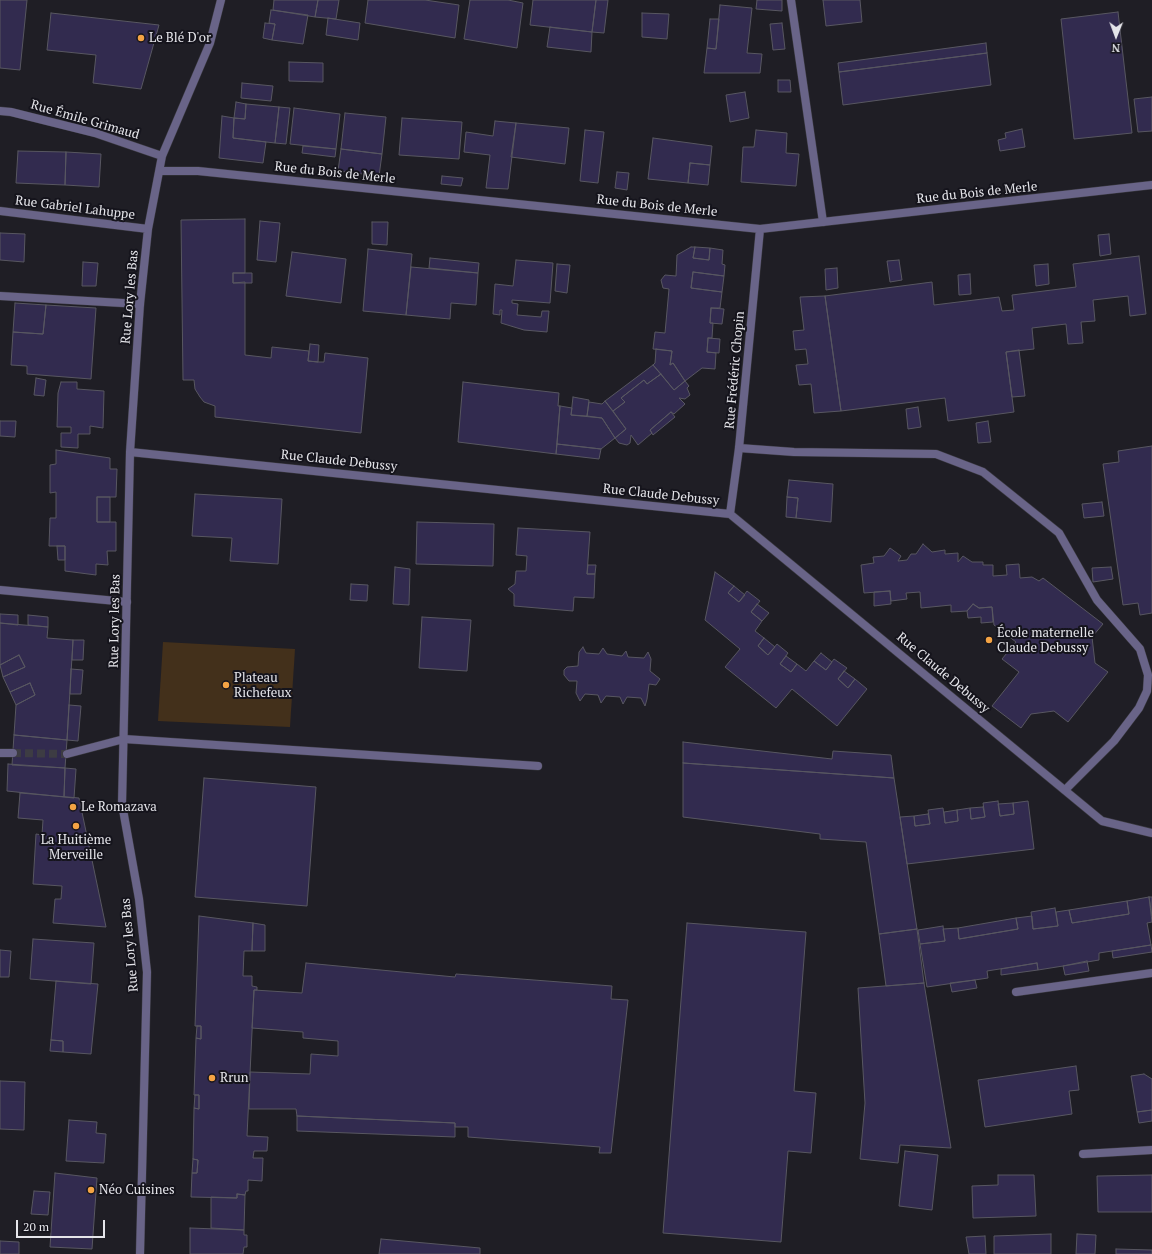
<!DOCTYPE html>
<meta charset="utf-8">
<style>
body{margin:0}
#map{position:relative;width:1152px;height:1254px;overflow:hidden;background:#1f1e25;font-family:"PT Serif",serif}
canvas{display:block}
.north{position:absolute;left:1096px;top:16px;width:40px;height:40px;-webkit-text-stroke:3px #15141c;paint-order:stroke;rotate:181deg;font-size:11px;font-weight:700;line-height:16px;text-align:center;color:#e5e5ea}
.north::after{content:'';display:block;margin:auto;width:14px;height:18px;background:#e5e5ea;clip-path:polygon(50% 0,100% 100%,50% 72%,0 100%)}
.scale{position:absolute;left:16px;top:1220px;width:89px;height:18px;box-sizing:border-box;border:2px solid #e5e5ea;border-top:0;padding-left:5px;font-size:12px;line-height:14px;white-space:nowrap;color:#e5e5ea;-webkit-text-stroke:3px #15141c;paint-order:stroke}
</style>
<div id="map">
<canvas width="1152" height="1254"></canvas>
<div class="north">N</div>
<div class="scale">20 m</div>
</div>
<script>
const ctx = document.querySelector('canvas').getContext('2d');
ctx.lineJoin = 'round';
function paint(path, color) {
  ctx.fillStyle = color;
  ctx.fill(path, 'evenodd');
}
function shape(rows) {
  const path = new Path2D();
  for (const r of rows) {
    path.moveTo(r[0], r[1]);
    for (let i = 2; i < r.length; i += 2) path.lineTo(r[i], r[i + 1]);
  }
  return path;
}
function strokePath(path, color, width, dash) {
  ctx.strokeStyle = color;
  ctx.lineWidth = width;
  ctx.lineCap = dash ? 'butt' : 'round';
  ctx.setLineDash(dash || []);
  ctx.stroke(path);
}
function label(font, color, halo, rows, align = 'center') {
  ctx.font = font + ' "PT Serif",serif';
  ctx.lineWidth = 4;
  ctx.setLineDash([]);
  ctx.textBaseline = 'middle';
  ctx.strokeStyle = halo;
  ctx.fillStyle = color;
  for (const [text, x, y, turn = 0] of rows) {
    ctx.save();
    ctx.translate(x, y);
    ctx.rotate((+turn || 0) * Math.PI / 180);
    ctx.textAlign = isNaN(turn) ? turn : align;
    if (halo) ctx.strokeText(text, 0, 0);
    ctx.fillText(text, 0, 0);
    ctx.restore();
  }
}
const green = shape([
 [163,642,295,649,290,727,158,721]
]);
const building = shape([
 [0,0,27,0,20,70,0,68,0,0],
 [274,0,318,0,315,17,273,10,274,0],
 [318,0,339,0,336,19,315,17,318,0],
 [368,0,425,0,459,5,455,38,365,23,368,0],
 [470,0,508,0,523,3,517,48,464,39,470,0],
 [533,0,596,0,592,32,530,25,533,0],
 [596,0,608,0,604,33,592,32,596,0],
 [757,0,782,0,782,11,756,9,757,0],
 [823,0,860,0,862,22,826,26,823,0],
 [720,5,752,8,747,53,762,54,760,73,704,73,707,48,716,49,720,5],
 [271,10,308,15,303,44,272,40,275,24,269,23,271,10],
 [1118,12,1132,133,1074,139,1061,19,1118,12],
 [51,13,159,25,141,89,93,83,96,55,47,50,51,13],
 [642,13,669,14,667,39,642,37,642,13],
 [328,18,360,23,358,40,326,35,328,18],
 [710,19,719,19,716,49,707,48,710,19],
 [265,23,275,24,272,40,263,38,265,23],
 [782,23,785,49,773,50,770,24,782,23],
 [550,27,592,32,591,52,547,47,550,27],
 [986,43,987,53,839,72,838,63,986,43],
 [987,53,991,85,843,105,839,72,987,53],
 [289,62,323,63,323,82,289,81,289,62],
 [778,80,790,80,791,92,778,92,778,80],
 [242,83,273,86,271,101,241,98,242,83],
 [745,92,749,118,730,122,726,95,745,92],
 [1152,97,1152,131,1138,132,1134,99,1152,97],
 [236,102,246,104,245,119,234,118,236,102],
 [246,104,279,107,275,143,233,138,234,118,245,119,246,104],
 [279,107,290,108,286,144,275,143,279,107],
 [294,108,340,114,336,149,290,144,294,108],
 [345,113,386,117,382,154,341,149,345,113],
 [222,116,234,118,233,138,266,142,263,163,219,158,222,116],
 [402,118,462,122,459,159,399,155,402,118],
 [495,121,516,123,508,189,486,188,490,155,464,152,466,132,493,136,495,121],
 [516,123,569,128,565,164,511,157,516,123],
 [1022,129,1025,147,1000,151,998,140,1006,138,1005,133,1022,129],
 [585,130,604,132,598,183,580,181,585,130],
 [756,130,787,133,786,153,799,154,796,186,741,182,743,147,754,147,756,130],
 [653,138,712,146,710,165,690,163,688,183,648,179,653,138],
 [303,146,336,149,335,157,302,153,303,146],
 [341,149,382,154,379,176,338,171,341,149],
 [18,151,66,152,65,185,16,183,18,151],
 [66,152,101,154,99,187,65,185,66,152],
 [690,163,710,165,708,185,688,183,690,163],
 [617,172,629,173,627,190,615,188,617,172],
 [442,176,463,178,461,186,441,184,442,176],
 [245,219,245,273,233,273,233,283,245,282,245,355,271,358,272,347,309,351,308,361,318,362,324,362,325,353,368,358,361,433,215,417,215,406,204,402,200,397,195,389,194,380,183,380,181,220,245,219],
 [260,221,280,223,276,262,257,260,260,221],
 [372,222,388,222,387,245,372,244,372,222],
 [0,233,25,234,24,262,0,260,0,233],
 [1109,234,1111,254,1100,256,1098,235,1109,234],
 [691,247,695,247,693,258,709,260,710,248,723,250,722,264,725,265,724,276,693,272,691,288,722,292,720,308,711,308,710,323,713,323,712,338,708,338,707,352,716,353,715,369,702,368,685,381,673,363,670,365,672,351,653,349,655,332,665,333,669,289,663,288,661,280,665,275,676,276,677,255,691,247],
 [695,247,710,248,709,260,693,258,695,247],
 [368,249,412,254,406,315,363,311,368,249],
 [292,252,346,259,341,303,286,296,292,252],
 [1139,256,1146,314,1130,316,1128,296,1093,300,1095,321,1081,322,1083,343,1068,344,1066,324,1032,328,1034,349,1006,352,1014,412,948,421,945,398,841,411,825,296,932,282,934,305,999,297,1002,311,1014,310,1012,295,1076,287,1073,264,1139,256],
 [430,258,479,263,478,273,429,268,430,258],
 [516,260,553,263,550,303,512,300,512,303,518,304,517,315,541,317,542,311,549,311,547,332,524,330,501,323,502,310,500,310,500,315,493,314,495,284,513,286,516,260],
 [899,260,902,280,890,282,887,261,899,260],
 [83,262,98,263,96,286,82,286,83,262],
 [557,264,570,265,567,293,555,291,557,264],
 [1048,264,1049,284,1036,286,1034,265,1048,264],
 [411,267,478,273,476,305,451,303,450,319,406,315,411,267],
 [837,268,838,288,826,290,825,269,837,268],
 [693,272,724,276,722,292,691,288,693,272],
 [233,273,252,273,252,283,233,283,233,273],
 [970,274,971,294,959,295,958,275,970,274],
 [825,296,841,411,814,413,811,384,799,385,796,365,808,364,806,349,795,350,793,331,804,330,800,297,825,296],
 [15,303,46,305,43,334,13,332,15,303],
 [46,305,96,308,91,379,27,374,27,366,11,365,13,332,43,334,46,305],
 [711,308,724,309,722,324,710,323,711,308],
 [708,338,720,339,719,353,707,352,708,338],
 [310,344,319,345,318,362,308,361,310,344],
 [656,349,672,351,670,365,673,363,685,381,674,390,653,365,655,363,656,349],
 [1019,350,1025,396,1012,397,1006,352,1019,350],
 [653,365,661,374,647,384,644,380,621,398,625,402,613,411,605,401,653,365],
 [661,374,674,390,685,381,689,386,687,388,690,395,685,399,679,398,685,404,674,414,671,412,650,430,652,433,638,445,631,435,630,443,627,445,619,443,615,438,626,429,613,411,625,402,621,398,644,380,647,384,661,374],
 [36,378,46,380,44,396,34,395,36,378],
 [61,382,77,382,77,389,104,391,103,428,90,426,90,434,78,434,78,448,61,447,61,433,71,433,71,427,57,427,58,393,61,382],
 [463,382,559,393,558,406,560,406,556,454,458,442,463,382],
 [573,397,589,400,587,416,571,415,573,397],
 [605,401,626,429,615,438,602,418,587,416,589,402,602,404,605,401],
 [560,406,572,408,571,415,602,418,615,438,601,449,557,444,560,406],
 [918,407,921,427,908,429,906,409,918,407],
 [671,412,675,417,653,435,650,430,671,412],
 [0,421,16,421,15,437,0,436,0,421],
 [988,421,991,442,978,443,976,423,988,421],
 [557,444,601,449,599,459,556,454,557,444],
 [1152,446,1152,613,1140,615,1138,603,1123,605,1103,464,1119,462,1118,451,1152,446],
 [56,450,110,458,110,469,117,469,116,497,97,497,97,522,116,522,116,551,107,551,108,565,96,564,96,575,65,571,65,546,49,546,50,518,56,518,56,492,50,493,50,465,56,464,56,450],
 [789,480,833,484,831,522,796,518,798,498,787,497,789,480],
 [195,494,282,499,278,564,230,561,232,538,192,536,195,494],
 [97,497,110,497,110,522,97,522,97,497],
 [787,497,798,498,796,518,786,517,787,497],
 [1102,502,1104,516,1084,518,1082,504,1102,502],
 [417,522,494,524,493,566,416,564,417,522],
 [518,528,590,532,587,574,595,574,594,598,574,597,573,611,514,606,514,594,508,589,515,584,516,571,526,571,527,556,516,555,518,528],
 [923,544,932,552,945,550,945,554,958,553,958,562,963,556,972,562,983,562,983,565,993,565,993,576,1007,575,1006,565,1019,564,1020,578,1032,577,1039,581,1043,578,1103,624,1092,637,1095,663,1108,672,1068,722,1054,711,1031,714,1021,728,992,706,1019,672,1002,659,1016,642,994,625,992,607,979,608,973,604,967,611,951,612,951,605,921,608,920,592,906,593,907,599,891,601,890,591,864,593,861,565,874,563,873,557,884,556,890,548,901,556,898,561,907,560,911,554,916,554,923,544],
 [57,546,65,546,65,560,58,560,57,546],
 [588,565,596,565,595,574,587,574,588,565],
 [395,567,410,569,409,605,393,604,395,567],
 [1111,567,1113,579,1093,582,1092,568,1111,567],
 [715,572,734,586,728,593,739,602,747,591,760,601,751,612,762,621,755,631,764,638,758,646,768,655,777,644,788,653,780,664,791,672,797,664,806,671,814,661,826,670,834,659,847,668,838,679,848,688,855,679,867,689,837,726,792,689,776,708,725,667,740,649,705,620,715,572],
 [351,584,368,585,367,601,350,600,351,584],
 [734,586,745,595,739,602,728,593,734,586],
 [890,591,891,604,874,606,874,592,890,591],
 [757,604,769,613,762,621,751,612,757,604],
 [973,604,979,608,992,607,993,622,981,623,981,617,968,618,967,611,973,604],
 [0,614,18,615,18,625,0,623,0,614],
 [28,615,48,617,48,627,28,625,28,615],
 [422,617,471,620,467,671,419,668,422,617],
 [0,623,48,627,47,638,73,640,67,740,14,735,16,705,35,695,30,683,10,692,3,677,25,667,19,655,0,665,0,623],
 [764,638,775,647,768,655,758,646,764,638],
 [73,640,84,640,83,660,72,660,73,640],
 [583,647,586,653,599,654,603,648,607,654,622,656,626,651,628,657,644,658,648,652,651,659,650,671,660,679,656,685,649,684,647,699,645,706,641,698,627,697,623,704,620,697,606,696,601,703,598,695,585,694,580,701,576,693,577,681,569,681,564,675,564,670,567,667,578,666,579,652,583,647],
 [821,653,832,662,826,670,814,661,821,653],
 [19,655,25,667,3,677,0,665,19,655],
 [786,656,797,664,791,672,780,664,786,656],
 [71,669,83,670,81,694,70,694,71,669],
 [844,671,855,679,848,688,838,679,844,671],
 [30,683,35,695,16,705,10,692,30,683],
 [69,705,81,706,78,741,67,740,69,705],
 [14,735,67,740,65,768,12,765,14,735],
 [683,742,832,759,833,751,891,755,894,778,683,763,683,742],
 [683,763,894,778,917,929,879,934,866,842,820,839,820,834,683,817,683,763],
 [8,764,65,768,64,797,7,791,8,764],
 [65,768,76,769,74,798,64,797,65,768],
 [204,778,316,787,307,906,195,897,204,778],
 [20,793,79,798,106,927,53,923,55,899,61,899,62,886,33,884,36,834,42,835,43,820,18,818,20,793],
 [998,801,1000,816,1014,814,1013,803,1028,801,1034,849,907,864,900,817,914,816,915,826,930,824,928,810,943,808,945,823,958,821,957,810,970,808,971,819,985,817,983,803,998,801],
 [1013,803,1014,814,1000,816,998,804,1013,803],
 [983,807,985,817,971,819,970,808,983,807],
 [957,810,958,821,945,823,944,812,957,810],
 [928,814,930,824,915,826,914,816,928,814],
 [1149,897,1152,922,1147,923,1151,945,1099,953,1099,960,1063,966,1038,970,1037,963,987,971,988,978,927,987,920,944,945,941,943,929,958,928,959,939,1018,929,1016,918,1032,916,1033,929,1058,926,1056,912,1069,910,1072,923,1129,914,1127,901,1149,897],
 [1149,897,1152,897,1152,916,1149,897],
 [1127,901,1129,914,1072,923,1069,910,1127,901],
 [1055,908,1058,926,1033,929,1031,912,1055,908],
 [199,916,253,923,252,951,244,951,243,976,252,976,252,986,257,987,257,990,254,990,247,1136,268,1137,267,1151,254,1151,253,1158,263,1158,262,1181,248,1180,248,1191,246,1191,245,1195,237,1194,237,1198,191,1197,192,1173,197,1173,198,1160,193,1159,194,1108,199,1109,199,1095,194,1095,196,1038,201,1039,201,1026,195,1026,199,916],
 [1016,918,1018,929,959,939,958,928,1016,918],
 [253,923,265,925,265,951,252,951,253,923],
 [687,923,806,932,794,1091,816,1093,811,1153,788,1151,781,1242,663,1233,687,923],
 [943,926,945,941,920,944,918,930,943,926],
 [917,929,924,983,886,986,879,934,917,929],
 [33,939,94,943,91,984,30,979,33,939],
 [1151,945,1152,952,1113,958,1112,951,1151,945],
 [0,950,11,951,9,977,0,977,0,950],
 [1087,961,1089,971,1065,975,1063,966,1087,961],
 [306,963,455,977,456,974,612,986,611,999,628,1000,611,1153,599,1153,600,1147,468,1137,468,1127,455,1127,455,1123,297,1116,296,1109,249,1109,250,1072,310,1074,311,1054,338,1056,338,1041,303,1038,303,1032,252,1028,254,990,302,993,306,963],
 [1037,963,1038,970,1001,975,1001,969,1037,963],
 [975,980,977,988,952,992,950,983,975,980],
 [56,981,98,984,91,1054,63,1052,63,1041,51,1040,56,981],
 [924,983,951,1148,900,1145,898,1163,860,1159,865,1103,858,988,924,983],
 [197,1026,201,1026,201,1039,196,1038,197,1026],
 [51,1040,63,1041,63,1052,50,1051,51,1040],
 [1076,1066,1079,1090,1069,1091,1072,1114,985,1127,978,1080,1076,1066],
 [1144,1074,1152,1079,1152,1110,1137,1112,1131,1076,1144,1074],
 [0,1081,25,1082,24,1130,0,1129,0,1081],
 [195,1095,199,1095,199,1109,194,1108,195,1095],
 [1152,1110,1152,1121,1139,1123,1137,1112,1152,1110],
 [297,1116,455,1123,455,1137,297,1131,297,1116],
 [69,1120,97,1122,96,1133,106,1134,104,1163,66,1161,69,1120],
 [905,1151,938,1155,932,1210,899,1206,905,1151],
 [193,1159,198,1160,197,1173,192,1173,193,1159],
 [55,1173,97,1178,92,1249,50,1247,55,1173],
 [998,1175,1034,1175,1036,1216,973,1218,972,1186,998,1185,998,1175],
 [1152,1175,1152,1212,1098,1212,1097,1176,1152,1175],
 [34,1191,50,1192,48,1215,31,1214,34,1191],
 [237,1194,245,1195,244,1230,211,1228,211,1197,237,1198,237,1194],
 [190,1228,244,1230,244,1235,247,1235,247,1247,244,1247,243,1254,190,1254,190,1228],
 [1051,1234,1051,1254,994,1254,994,1236,1051,1234],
 [1077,1234,1096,1235,1095,1254,1076,1254,1077,1234],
 [985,1236,986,1254,969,1254,966,1237,985,1236],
 [381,1239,480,1248,480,1254,379,1254,381,1239],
 [0,1241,19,1242,19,1254,0,1254,0,1241],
 [1116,1249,1152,1250,1152,1254,1116,1254,1116,1249]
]);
const minorTunnel = shape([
 [13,753,67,754]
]);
const service = shape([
 [791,0,823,222],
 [0,296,140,304],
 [739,448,794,452,936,454,983,472,1059,533,1097,600,1140,649,1148,675,1147,691,1139,708,1114,741,1065,790],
 [0,590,127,602],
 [124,739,538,766],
 [1016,992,1152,973]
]);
const minor = shape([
 [0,111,11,112,95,133,162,156],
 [160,171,198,171,760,229,1152,185],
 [0,211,148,229],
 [130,452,730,514,1102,821,1152,833],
 [730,514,739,448,760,229],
 [0,753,13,753],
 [67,754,124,739],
 [1083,1154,1152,1150],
 [140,1254,147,972,139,899,122,804,130,452,140,304,148,229,162,156,210,43,221,0]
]);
const markers = [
 [141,38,4,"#f4a344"],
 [989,640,4,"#f4a344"],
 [226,685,4,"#f4a344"],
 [73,807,4,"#f4a344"],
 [76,826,4,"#f4a344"],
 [212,1078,4,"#f4a344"],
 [91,1190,4,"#f4a344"]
];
const poiNames = [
 ["Le Blé D'or",149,38],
 ["École maternelle",997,633],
 ["Claude Debussy",997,648],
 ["Plateau",234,678],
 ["Richefeux",234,693],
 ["Le Romazava",81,807],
 ["La Huitième",76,840,"center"],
 ["Merveille",76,855,"center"],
 ["Rrun",220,1078],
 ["Néo Cuisines",99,1190]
];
const streetNames = [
 ["Rue Émile Grimaud",85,120,16],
 ["Rue du Bois de Merle",335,173,6],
 ["Rue du Bois de Merle",977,193,-6],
 ["Rue du Bois de Merle",657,206,6],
 ["Rue Gabriel Lahuppe",75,208,7],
 ["Rue Lory les Bas",130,297,-85],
 ["Rue Frédéric Chopin",735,370,-85],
 ["Rue Claude Debussy",339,461,6],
 ["Rue Claude Debussy",661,495,6],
 ["Rue Lory les Bas",115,621,-89],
 ["Rue Claude Debussy",943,673,40],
 ["Rue Lory les Bas",130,945,-95]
];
paint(green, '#43301b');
paint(building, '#322b4f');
strokePath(building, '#585761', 1);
strokePath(minorTunnel, '#3d3c43', 8, [8, 4]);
strokePath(service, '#3b3a41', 9);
strokePath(minor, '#3b3a41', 9);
strokePath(service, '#696488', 8);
strokePath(minor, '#696488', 8);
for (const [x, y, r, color] of markers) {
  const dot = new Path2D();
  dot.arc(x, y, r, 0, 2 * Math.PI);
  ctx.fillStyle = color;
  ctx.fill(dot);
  strokePath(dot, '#15141c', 1.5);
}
label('13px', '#e5e5ea', '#15141c', poiNames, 'left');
label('13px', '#e5e5ea', '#15141c', streetNames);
</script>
